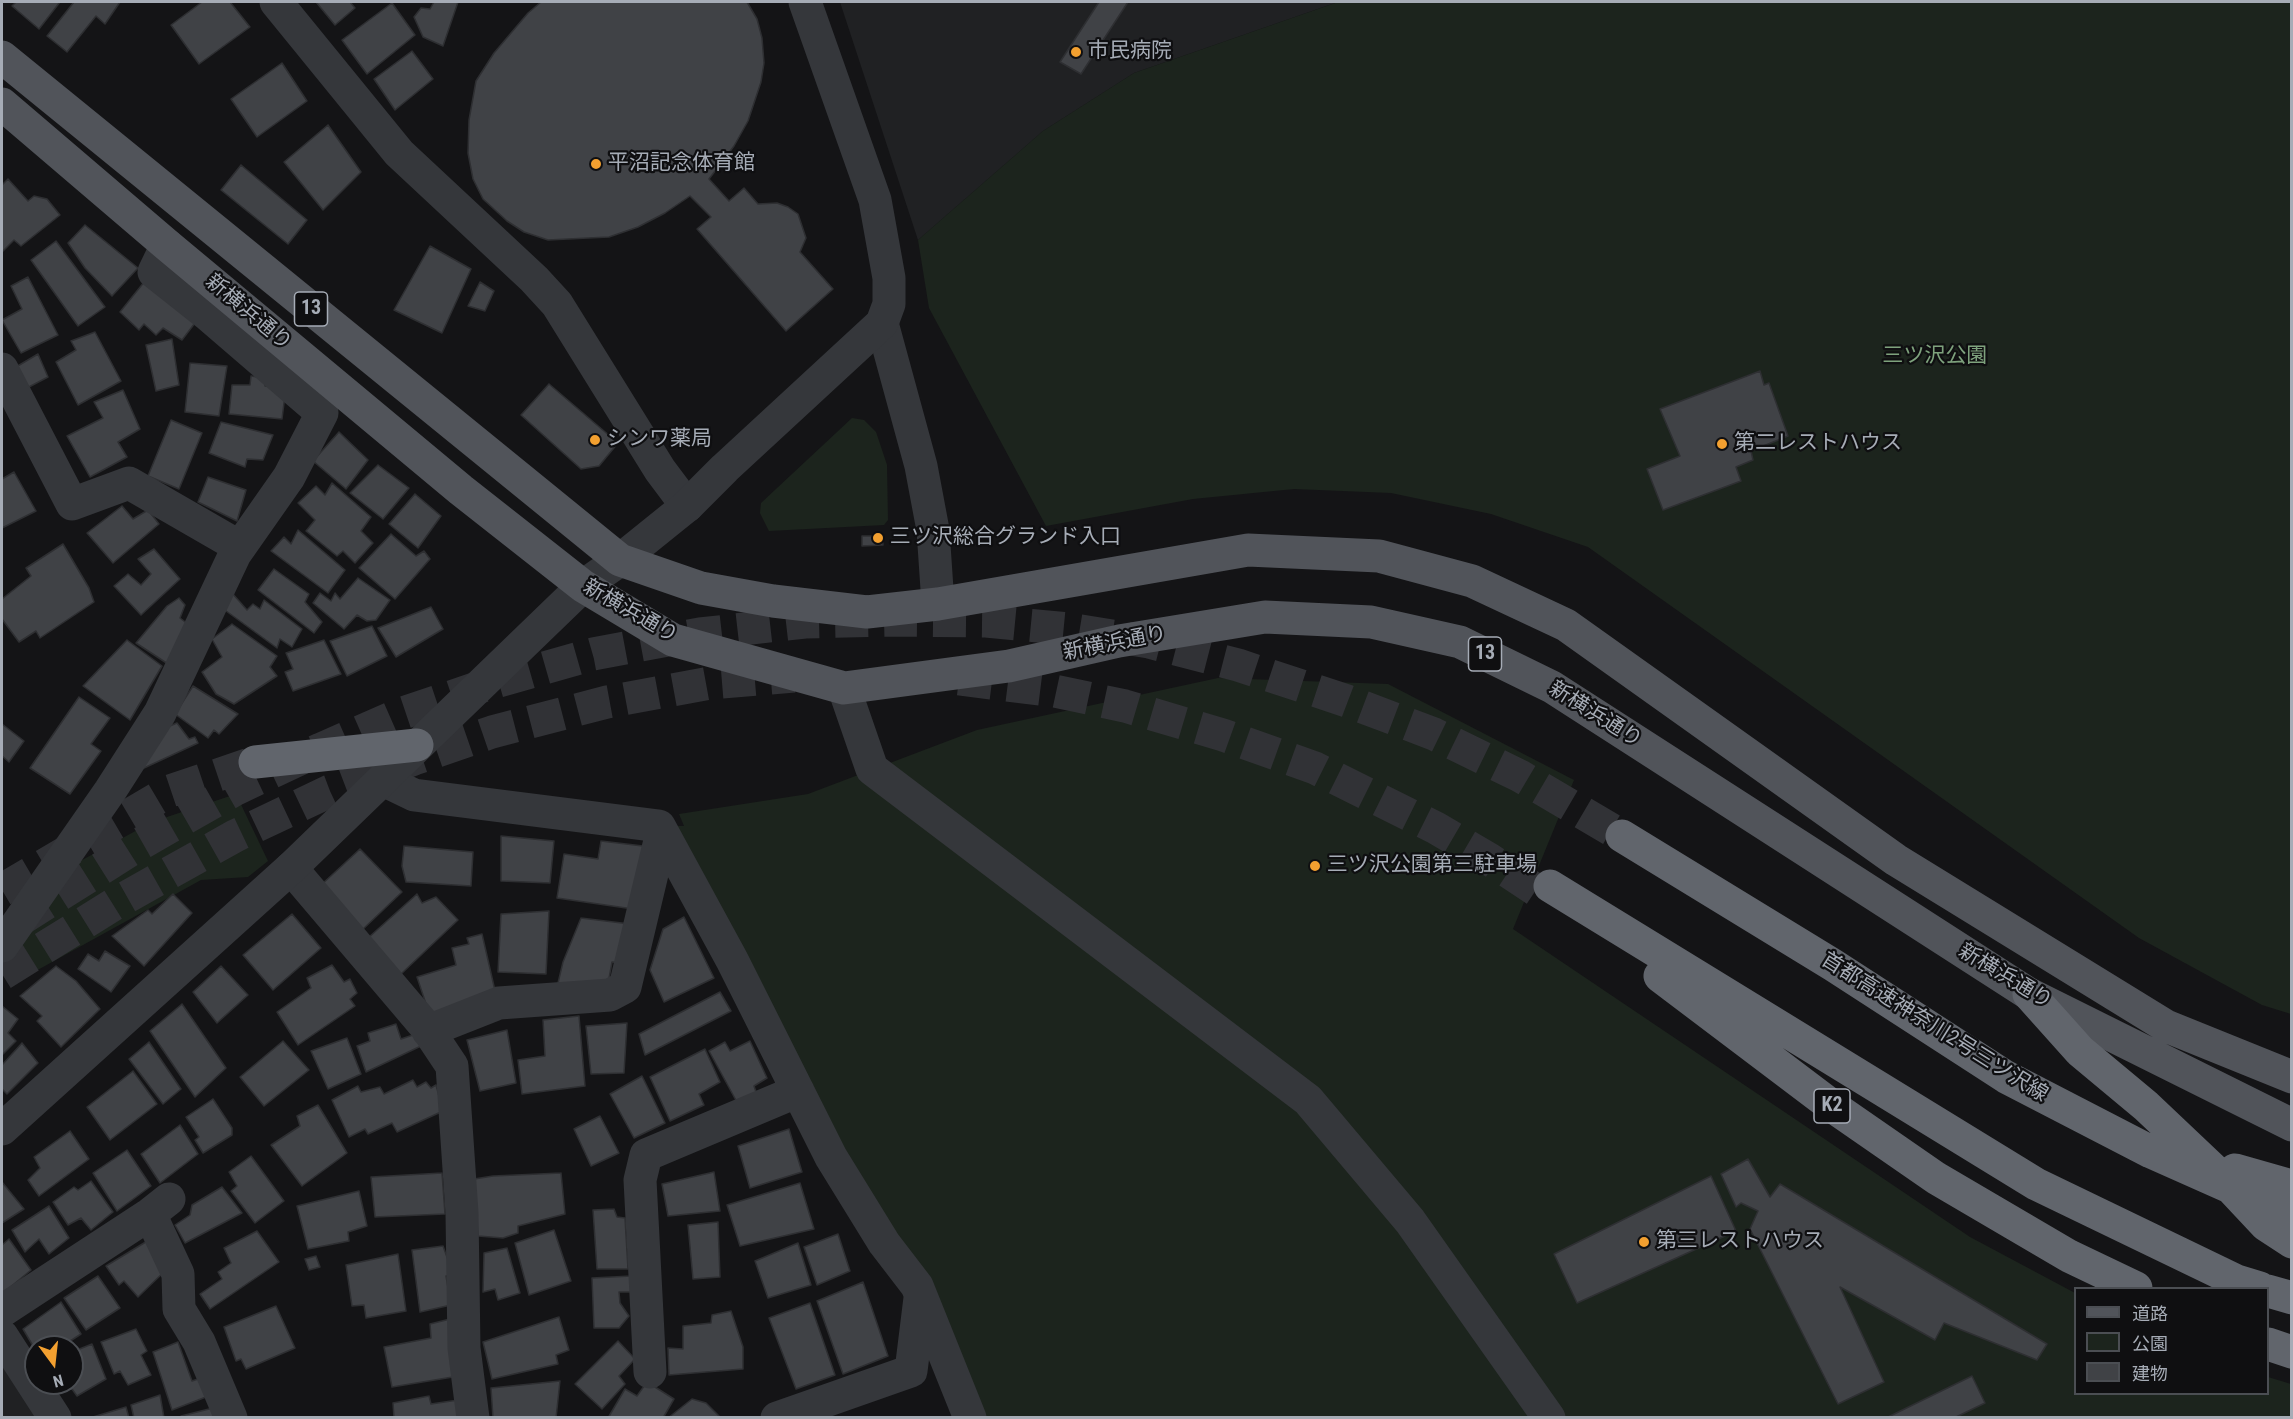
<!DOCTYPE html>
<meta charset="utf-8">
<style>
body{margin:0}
#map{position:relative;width:2293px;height:1419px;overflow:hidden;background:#141416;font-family:"Roboto Condensed","Noto Sans JP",sans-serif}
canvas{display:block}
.frame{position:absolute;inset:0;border:3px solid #a6acb6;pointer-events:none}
.legend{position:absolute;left:2074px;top:1287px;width:195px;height:108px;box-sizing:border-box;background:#0f0f11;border:2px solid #4b4e53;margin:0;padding:8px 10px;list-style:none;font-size:18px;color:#a6acb6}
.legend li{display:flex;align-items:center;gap:12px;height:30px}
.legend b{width:30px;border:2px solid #4b4e53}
.north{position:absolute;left:24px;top:1335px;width:60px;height:60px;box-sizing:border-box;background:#0f0f11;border:2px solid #4b4e53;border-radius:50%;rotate:165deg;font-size:16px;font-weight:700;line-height:24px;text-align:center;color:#a6acb6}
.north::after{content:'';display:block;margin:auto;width:21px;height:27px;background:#f3a030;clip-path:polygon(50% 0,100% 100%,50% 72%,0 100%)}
</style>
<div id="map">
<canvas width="2293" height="1419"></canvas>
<div class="frame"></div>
<ul class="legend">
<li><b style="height:8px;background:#51545a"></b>道路</li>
<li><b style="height:16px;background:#1c241d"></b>公園</li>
<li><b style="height:16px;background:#404246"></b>建物</li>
</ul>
<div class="north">N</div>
</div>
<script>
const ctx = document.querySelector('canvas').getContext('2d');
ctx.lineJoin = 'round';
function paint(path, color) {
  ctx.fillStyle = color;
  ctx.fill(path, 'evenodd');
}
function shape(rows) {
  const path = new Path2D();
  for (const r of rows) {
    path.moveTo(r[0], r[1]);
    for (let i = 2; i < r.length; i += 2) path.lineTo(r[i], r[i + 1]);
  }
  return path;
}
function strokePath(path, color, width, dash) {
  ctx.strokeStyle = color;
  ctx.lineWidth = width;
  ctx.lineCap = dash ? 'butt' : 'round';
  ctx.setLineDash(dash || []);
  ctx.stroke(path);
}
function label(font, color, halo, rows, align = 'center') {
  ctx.font = font + ' "Roboto Condensed","Noto Sans JP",sans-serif';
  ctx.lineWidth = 4.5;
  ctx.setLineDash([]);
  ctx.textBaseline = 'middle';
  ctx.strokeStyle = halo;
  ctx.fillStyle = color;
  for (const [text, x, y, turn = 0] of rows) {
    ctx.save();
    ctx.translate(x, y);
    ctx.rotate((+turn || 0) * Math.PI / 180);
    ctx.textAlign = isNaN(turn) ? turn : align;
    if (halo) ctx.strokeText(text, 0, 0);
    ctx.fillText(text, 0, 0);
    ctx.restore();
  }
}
const built = shape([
 [840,2,1338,2,1134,73,1043,131,918,240],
 [2,1362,40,1417,2,1417]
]);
const green = shape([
 [1338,2,2291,2,2291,1014,2262,1005,2139,938,1588,547,1491,514,1391,493,1294,489,1193,499,1046,526,929,308,918,240,1043,131,1134,73],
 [852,418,864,420,876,432,887,465,888,520,884,525,769,531,760,513,761,503],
 [1218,678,1388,684,1574,780,1513,929,1970,1237,2075,1293,2076,1394,2268,1394,2268,1377,2291,1384,2291,1417,968,1417,659,826,684,826,679,814,808,794,977,730],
 [236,794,268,861,248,877,201,880,34,972,11,954,73,865,152,822]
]);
const building = shape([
 [16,2,60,2,39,29,12,6,16,2],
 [74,2,120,2,105,24,96,16,67,52,47,36,74,2],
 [202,2,230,2,250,27,199,64,171,25,202,2],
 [316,2,350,2,355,8,335,25,316,2],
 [434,2,458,2,443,46,423,37,414,17,421,8,430,9,434,2],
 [541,2,747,2,757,19,762,38,764,63,761,82,748,121,734,146,709,179,729,201,744,188,758,204,777,203,788,207,798,214,806,238,800,252,833,289,786,331,697,229,711,217,690,196,665,213,638,227,609,237,548,240,524,232,507,221,483,199,473,179,468,153,469,120,476,81,494,53,528,13,541,2],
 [1099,2,1128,2,1081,74,1060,62,1099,2],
 [392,3,415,35,367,74,342,40,392,3],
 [412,51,433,79,395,110,374,79,412,51],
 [282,63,307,101,257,137,231,99,282,63],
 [328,125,361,172,323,210,284,162,328,125],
 [241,165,307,220,288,244,221,190,241,165],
 [8,179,28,201,34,196,47,199,60,215,21,246,14,240,2,252,2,185,8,179],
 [85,225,138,268,112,296,85,268,68,243,85,225],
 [56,241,105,307,78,326,31,260,56,241],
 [430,246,471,269,442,333,394,310,430,246],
 [149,276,198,319,182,340,163,328,156,335,144,324,139,330,120,312,149,276],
 [28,277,58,335,21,353,2,320,22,309,11,286,28,277],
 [480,282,494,291,485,311,468,306,480,282],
 [95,332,121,381,78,405,56,362,76,350,71,341,95,332],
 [172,339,179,385,156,391,146,345,172,339],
 [38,354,48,377,27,388,16,367,38,354],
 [190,363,227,366,219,416,185,412,190,363],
 [1760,371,1764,385,1769,383,1788,436,1751,451,1753,460,1736,467,1741,481,1663,510,1647,469,1680,456,1660,409,1760,371],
 [251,376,265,378,265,386,286,387,282,419,229,414,232,385,250,385,251,376],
 [549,384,618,443,599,466,581,469,521,415,549,384],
 [123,390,140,429,118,442,127,457,90,477,67,436,103,418,94,402,123,390],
 [171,420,202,433,179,489,148,476,171,420],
 [221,422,273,435,263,460,247,459,245,467,209,453,221,422],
 [339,432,368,460,346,489,313,461,339,432],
 [378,465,409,488,383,519,350,493,378,465],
 [14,472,36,511,2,528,2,479,14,472],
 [208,477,246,490,237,521,198,502,208,477],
 [332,483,371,517,361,531,373,543,355,563,343,551,337,556,306,531,315,520,298,503,316,486,325,495,332,483],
 [415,494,441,516,418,548,389,524,415,494],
 [122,506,133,519,148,510,159,524,113,563,87,533,122,506],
 [298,530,345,570,328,593,271,551,284,537,291,544,298,530],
 [391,534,416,556,424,551,430,559,395,599,359,568,391,534],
 [862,536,882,536,883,545,862,546,862,536],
 [63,544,89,588,94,602,40,638,36,631,19,642,2,619,2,599,31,576,26,568,63,544],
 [154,549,180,579,141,615,114,586,128,574,141,585,151,574,138,559,154,549],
 [274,569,309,594,305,602,322,622,314,633,258,590,274,569],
 [358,578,390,600,376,620,367,621,357,615,344,629,313,603,320,593,331,601,335,593,340,599,358,578],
 [232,593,247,610,253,604,260,609,264,600,302,629,292,647,280,639,277,648,222,608,232,593],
 [179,598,185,605,180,618,189,625,168,664,136,643,167,606,179,598],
 [431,607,443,629,396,657,378,628,431,607],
 [232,624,277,656,270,667,277,676,234,704,216,694,202,672,222,657,212,639,232,624],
 [372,626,387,656,347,676,330,641,372,626],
 [127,640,162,666,130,720,83,686,127,640],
 [324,640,341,674,293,691,285,672,293,669,286,653,324,640],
 [193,686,238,714,219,734,214,730,208,738,175,714,193,686],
 [79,697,110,718,91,744,101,751,70,794,30,768,79,697],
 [177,723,189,739,195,737,198,743,144,768,139,759,160,730,177,723],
 [2,724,24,741,9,762,2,756,2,724],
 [501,836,554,841,550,883,501,881,501,836],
 [601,841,643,846,633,909,557,898,564,854,598,859,601,841],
 [404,846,473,852,471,886,406,882,402,866,404,846],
 [360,849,402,892,361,931,320,886,360,849],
 [173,894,192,913,144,966,112,936,148,910,152,914,173,894],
 [417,894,422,903,436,897,458,920,401,974,368,938,417,894],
 [549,911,546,974,498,972,501,914,549,911],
 [292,914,321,948,273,990,243,955,292,914],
 [684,917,714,978,664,1002,650,970,663,929,684,917],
 [581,918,630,924,623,963,612,962,608,984,558,983,563,962,581,918],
 [482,934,496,995,431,1019,417,977,456,965,452,948,469,944,467,938,482,934],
 [105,951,130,966,111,992,78,969,88,954,99,961,105,951],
 [332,965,344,982,350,979,357,993,350,999,355,1006,298,1045,277,1012,311,988,307,978,332,965],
 [56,966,76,981,100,1009,61,1047,37,1021,42,1016,20,996,56,966],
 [221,966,248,995,217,1023,193,992,221,966],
 [720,992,731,1011,645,1055,639,1034,720,992],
 [182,1004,226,1068,195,1097,150,1031,182,1004],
 [2,1006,18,1019,8,1033,16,1041,2,1055,2,1006],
 [579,1016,585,1086,522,1094,518,1060,545,1056,543,1020,579,1016],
 [627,1023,624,1073,591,1074,586,1026,627,1023],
 [396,1024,401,1039,413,1035,421,1046,366,1072,357,1046,370,1041,368,1033,396,1024],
 [507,1030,516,1083,480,1091,467,1040,507,1030],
 [347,1038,361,1074,328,1089,311,1051,347,1038],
 [283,1041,309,1070,264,1106,240,1077,283,1041],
 [750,1041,767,1078,754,1086,757,1095,738,1104,709,1051,725,1042,730,1051,750,1041],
 [149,1042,181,1089,163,1104,129,1059,149,1042],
 [22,1043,38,1063,7,1094,2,1089,2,1065,22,1043],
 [705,1049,720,1082,699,1094,704,1105,670,1121,650,1077,705,1049],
 [133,1071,157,1104,110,1140,87,1107,133,1071],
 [642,1076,665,1123,634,1138,610,1094,642,1076],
 [413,1080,417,1087,426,1082,431,1088,436,1085,443,1111,397,1132,392,1123,368,1134,365,1129,349,1137,332,1100,358,1086,361,1092,380,1087,384,1094,413,1080],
 [213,1099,232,1128,232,1135,203,1153,195,1140,199,1137,186,1117,213,1099],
 [318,1105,347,1153,302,1186,271,1145,300,1126,297,1116,318,1105],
 [600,1116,619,1153,591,1166,574,1129,600,1116],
 [180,1125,198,1154,160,1183,141,1154,180,1125],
 [789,1129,802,1172,750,1188,738,1146,789,1129],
 [70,1131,89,1159,39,1196,28,1180,40,1168,34,1157,70,1131],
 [127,1150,151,1186,117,1211,93,1173,127,1150],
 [251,1156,284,1201,255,1223,231,1191,237,1186,229,1172,251,1156],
 [1748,1159,1770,1197,1780,1184,2047,1344,2037,1360,1944,1323,1935,1340,1840,1287,1884,1382,1838,1404,1750,1229,1758,1211,1741,1203,1736,1207,1721,1174,1748,1159],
 [714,1172,720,1211,668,1216,662,1184,714,1172],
 [442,1173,445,1214,375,1217,371,1177,442,1173],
 [561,1173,565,1214,518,1226,518,1233,503,1238,478,1236,474,1179,493,1176,561,1173],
 [1711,1176,1736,1231,1577,1303,1554,1254,1711,1176],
 [91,1181,113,1212,91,1230,81,1218,68,1225,53,1202,74,1187,78,1190,91,1181],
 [2,1182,24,1209,2,1223,2,1182],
 [800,1183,814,1229,740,1246,727,1205,800,1183],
 [222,1187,242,1213,185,1243,175,1225,190,1215,192,1205,222,1187],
 [359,1191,367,1226,348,1232,349,1241,308,1249,297,1206,359,1191],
 [49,1206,69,1238,49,1254,39,1239,25,1252,12,1230,49,1206],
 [614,1209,617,1217,625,1218,628,1269,597,1269,593,1210,614,1209],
 [718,1222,720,1277,693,1279,688,1225,718,1222],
 [554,1230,571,1281,529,1295,515,1243,554,1230],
 [257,1231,279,1262,210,1309,200,1294,222,1279,218,1272,231,1263,224,1248,257,1231],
 [838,1234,850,1271,817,1285,804,1247,838,1234],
 [9,1239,31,1270,2,1294,2,1245,9,1239],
 [149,1240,167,1269,138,1297,124,1281,119,1285,106,1266,149,1240],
 [798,1243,811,1285,768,1298,755,1261,798,1243],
 [443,1246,453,1274,446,1276,451,1305,420,1312,412,1250,443,1246],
 [507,1248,520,1293,498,1300,495,1289,483,1292,484,1253,507,1248],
 [398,1254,406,1311,366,1318,364,1305,352,1306,346,1265,398,1254],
 [316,1256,320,1267,309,1270,305,1259,316,1256],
 [98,1276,120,1308,86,1330,64,1298,98,1276],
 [631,1276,632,1292,619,1292,620,1303,629,1316,619,1328,594,1328,592,1278,631,1276],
 [863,1282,888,1356,843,1374,817,1301,863,1282],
 [61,1302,81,1334,61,1347,36,1347,36,1351,23,1329,61,1302],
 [810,1303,835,1375,796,1389,769,1318,810,1303],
 [276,1306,295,1348,246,1369,241,1359,236,1361,224,1327,276,1306],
 [731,1311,743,1347,743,1369,669,1375,668,1348,683,1349,683,1326,711,1323,712,1315,731,1311],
 [559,1317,569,1350,556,1355,558,1364,492,1379,483,1342,559,1317],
 [454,1318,459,1376,392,1387,384,1347,431,1338,430,1324,454,1318],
 [136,1329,147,1351,141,1355,151,1375,128,1385,120,1371,114,1374,101,1342,136,1329],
 [618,1341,635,1359,619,1376,625,1384,602,1409,575,1384,618,1341],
 [178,1342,192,1381,201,1378,206,1397,172,1410,153,1352,178,1342],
 [92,1344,106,1379,77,1396,72,1389,63,1390,61,1383,72,1383,72,1352,92,1344],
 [1972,1376,1985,1403,1954,1418,1886,1418,1972,1376],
 [560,1381,556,1418,493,1418,491,1388,560,1381],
 [647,1382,674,1399,663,1418,608,1418,625,1389,637,1396,647,1382],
 [160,1395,164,1418,134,1418,131,1405,160,1395],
 [429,1396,431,1404,458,1400,460,1418,394,1418,393,1403,429,1396],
 [692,1399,706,1403,721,1418,668,1418,692,1399],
 [126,1407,129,1418,93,1418,93,1417,126,1407],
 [217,1407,220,1418,182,1418,181,1416,217,1407]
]);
const motorwayTunnel = shape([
 [959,679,1055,691,1125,706,1223,735,1315,768,1436,828,1489,859,1545,896],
 [2,890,170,791,250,764],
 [18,921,140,844,236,789,321,749,403,713,492,683,593,654,700,634,805,622,895,620,986,621,1069,629,1149,642,1238,665,1347,701,1434,734,1520,776,1622,836],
 [2,974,116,903,235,836,330,791,414,759,492,732,607,702,710,683,794,676]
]);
const minor = shape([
 [276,2,399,153,534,279,557,304,660,470,687,506],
 [882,323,921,466,933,530,938,604],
 [2,369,72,504,129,483,240,547],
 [383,780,414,795,659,826,732,960,831,1157,884,1243,917,1286,970,1418],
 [291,868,426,1027,452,1066,462,1213,464,1348,473,1418],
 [2,946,110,791,160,713,235,554,289,477,322,413,207,314,154,272,167,245],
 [428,1031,499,1003,610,995,625,987,662,832],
 [150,1214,178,1274,179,1309,199,1342,231,1418],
 [2,1311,150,1214,169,1199],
 [2,1336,55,1418],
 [650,1372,640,1180,646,1155,798,1091],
 [777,1418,911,1371,920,1298]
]);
const tertiary = shape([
 [844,688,872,769,1308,1100,1410,1221,1549,1418],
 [2,1129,291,868,583,586,620,560,687,506,725,468,882,323,889,304,889,278,875,200,805,2]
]);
const primary = shape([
 [2,57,620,560,701,588,773,601,867,612,938,604,1248,550,1379,556,1472,581,1566,625,1896,860,2166,1026,2292,1077],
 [2,104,167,245,461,490,583,586,673,640,844,688,1009,666,1119,641,1265,617,1371,622,1460,642,1552,687,2029,994,2292,1125]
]);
const motorway = shape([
 [255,762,417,745],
 [1622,836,1833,965,2006,1077,2151,1152,2259,1200,2292,1211],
 [1550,886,2036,1184,2237,1281,2260,1288],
 [1660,976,1832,1106,1936,1178,2069,1256,2136,1288],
 [2029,994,2080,1051,2146,1106,2221,1177,2266,1225,2292,1242],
 [2235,1170,2292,1186],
 [2268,1291,2292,1298],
 [2268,1344,2292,1352]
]);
const markers = [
 [1076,52,6,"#f3a030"],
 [596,164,6,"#f3a030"],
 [595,440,6,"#f3a030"],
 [1722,444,6,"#f3a030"],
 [878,538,6,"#f3a030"],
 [1315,866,6,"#f3a030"],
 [1644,1242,6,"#f3a030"]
];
const shields = [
 [311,309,33],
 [1485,654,33],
 [1832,1106,36]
];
const shieldNames = [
 ["13",311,309],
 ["13",1485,654],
 ["K2",1832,1106]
];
const poiNames = [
 ["市民病院",1088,52],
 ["平沼記念体育館",608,164],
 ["シンワ薬局",607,440],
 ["第二レストハウス",1734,444],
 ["三ツ沢総合グランド入口",890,538],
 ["三ツ沢公園第三駐車場",1327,866],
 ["第三レストハウス",1656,1242]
];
const streetNames = [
 ["新横浜通り",248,313,40],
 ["新横浜通り",630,612,30],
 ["新横浜通り",1115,644,-11],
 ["新横浜通り",1595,715,32],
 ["新横浜通り",2005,977,31],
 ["首都高速神奈川2号三ツ沢線",1934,1028,32]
];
const parkNames = [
 ["三ツ沢公園",1935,357]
];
paint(built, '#202123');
paint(green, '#1c241d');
paint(building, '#404246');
strokePath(building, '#2e2f32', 1.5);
strokePath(motorwayTunnel, '#313236', 33, [33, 16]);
strokePath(minor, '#35373b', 33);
strokePath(tertiary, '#35373b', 33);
strokePath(primary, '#51545a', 33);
strokePath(motorway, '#61656c', 33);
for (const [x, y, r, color] of markers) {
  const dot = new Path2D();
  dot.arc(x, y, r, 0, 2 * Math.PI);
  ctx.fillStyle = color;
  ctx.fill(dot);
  strokePath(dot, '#0f0f11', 2);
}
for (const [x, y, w] of shields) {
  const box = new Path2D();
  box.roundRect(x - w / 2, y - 17, w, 34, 4.5);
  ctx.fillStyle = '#0f0f11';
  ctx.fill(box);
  strokePath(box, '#a6acb6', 1.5);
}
label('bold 20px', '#a6acb6', null, shieldNames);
label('21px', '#a6acb6', '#0f0f11', poiNames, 'left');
label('21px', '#a6acb6', '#0f0f11', streetNames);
label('21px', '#7ea27d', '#0f0f11', parkNames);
</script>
